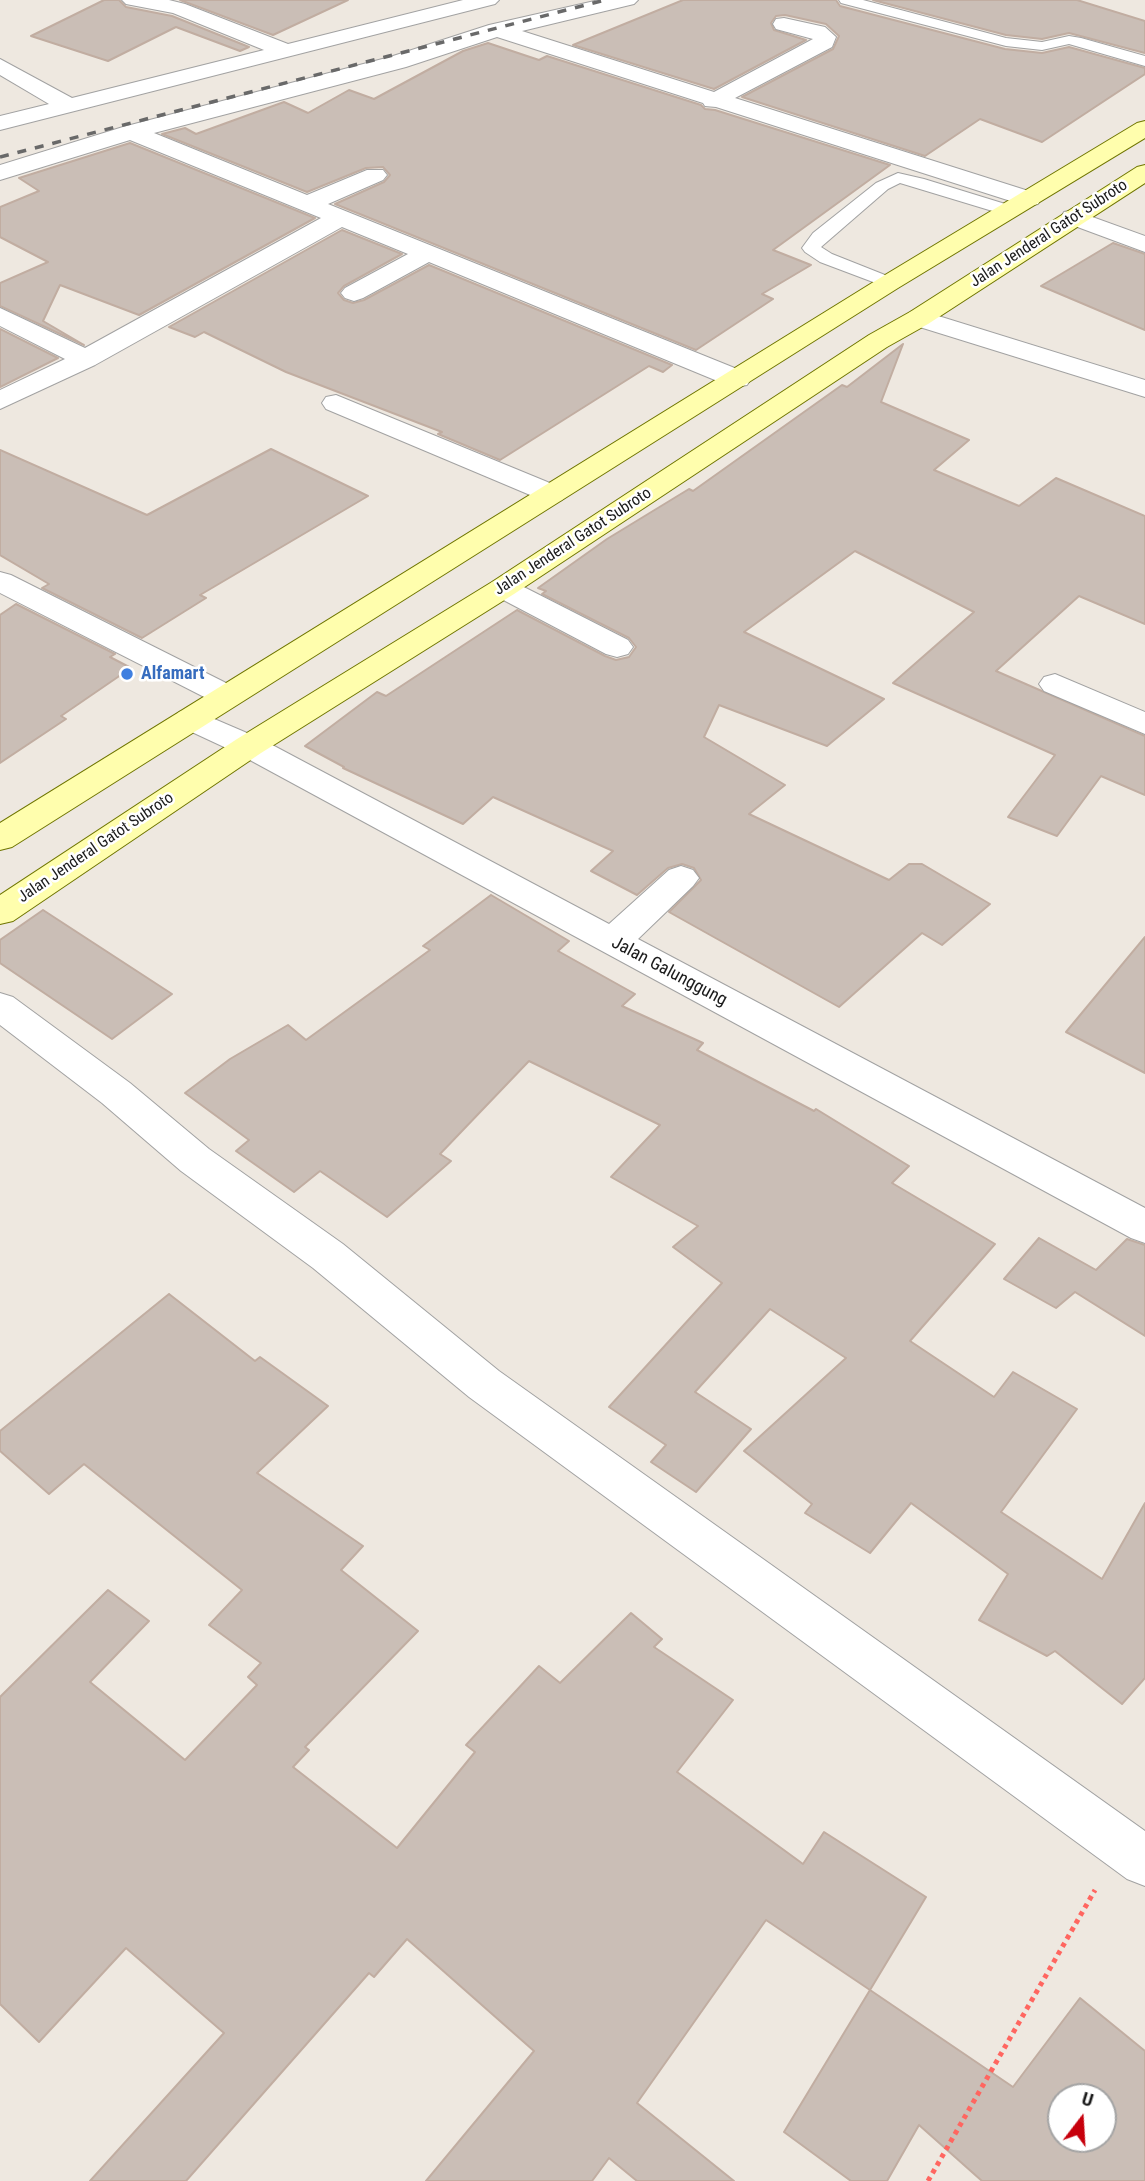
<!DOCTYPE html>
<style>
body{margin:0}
#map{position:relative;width:1145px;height:2181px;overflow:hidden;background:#eee8e0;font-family:"Roboto Condensed",sans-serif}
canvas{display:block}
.north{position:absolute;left:1047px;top:2083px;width:70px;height:70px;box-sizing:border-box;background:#fff;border:2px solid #a4a4a4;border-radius:50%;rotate:17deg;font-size:19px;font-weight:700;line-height:28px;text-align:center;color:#1b1b1b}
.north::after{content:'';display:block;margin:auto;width:24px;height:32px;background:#c7000c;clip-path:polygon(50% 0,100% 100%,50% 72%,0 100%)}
</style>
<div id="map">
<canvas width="1145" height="2181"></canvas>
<div class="north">U</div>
</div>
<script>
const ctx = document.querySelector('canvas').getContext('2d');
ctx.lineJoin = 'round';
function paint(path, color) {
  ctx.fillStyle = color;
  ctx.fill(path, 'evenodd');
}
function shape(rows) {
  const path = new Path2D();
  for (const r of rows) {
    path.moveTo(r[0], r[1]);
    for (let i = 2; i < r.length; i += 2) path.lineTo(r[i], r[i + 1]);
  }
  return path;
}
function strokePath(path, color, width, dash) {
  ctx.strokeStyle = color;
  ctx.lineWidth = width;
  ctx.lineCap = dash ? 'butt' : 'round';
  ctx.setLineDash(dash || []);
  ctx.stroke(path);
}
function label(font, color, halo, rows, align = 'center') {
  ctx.font = font + ' "Roboto Condensed",sans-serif';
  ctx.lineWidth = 5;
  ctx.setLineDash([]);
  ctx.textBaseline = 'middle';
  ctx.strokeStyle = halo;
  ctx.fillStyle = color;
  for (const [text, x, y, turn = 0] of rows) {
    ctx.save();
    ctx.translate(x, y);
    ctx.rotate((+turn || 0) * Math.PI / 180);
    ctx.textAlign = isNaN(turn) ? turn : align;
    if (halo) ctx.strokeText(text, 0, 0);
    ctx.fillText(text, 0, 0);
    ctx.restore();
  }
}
const building = shape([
 [104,0,119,0,126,7,172,16,249,47,240,51,176,27,108,61,31,36,104,0],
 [180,0,348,0,273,35,180,0],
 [683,0,836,0,840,6,1005,49,1042,53,1069,47,1145,68,1145,74,1042,142,980,119,925,156,742,97,833,49,839,36,826,24,785,15,776,16,771,23,774,30,806,40,714,89,573,45,683,0],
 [873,0,1077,0,1145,21,1145,53,1069,33,1042,39,1006,35,873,0],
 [488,43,539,60,547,56,701,105,705,109,715,110,890,165,773,250,811,265,762,294,773,299,696,350,335,204,384,182,390,175,383,167,366,168,307,192,162,134,185,128,196,134,284,102,308,113,349,90,374,99,463,51,488,43],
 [130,143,315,218,139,315,60,285,43,321,84,345,0,306,0,283,48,262,0,237,0,207,39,191,19,178,130,143],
 [342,230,402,254,344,286,338,293,344,300,353,303,364,300,429,265,672,365,663,372,649,366,500,460,438,434,442,432,286,372,204,332,195,337,169,327,342,230],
 [1113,243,1145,254,1145,330,1041,286,1113,243],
 [0,329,58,358,0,387,0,329],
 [903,344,881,402,969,440,934,470,1019,506,1056,478,1145,516,1145,624,1079,596,996,671,1145,736,1145,795,1101,776,1057,836,1008,817,1055,755,893,683,974,612,855,551,744,632,884,699,827,746,719,705,704,737,785,785,749,814,889,880,909,864,922,864,990,904,942,945,922,933,839,1007,669,912,701,880,694,868,682,864,668,868,637,895,591,871,613,851,493,797,463,824,343,768,344,767,305,746,377,692,386,696,517,610,605,656,616,660,629,657,636,647,629,638,542,594,546,591,538,588,607,539,689,489,693,491,842,385,847,387,903,344],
 [271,449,368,496,200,595,206,598,142,638,42,588,49,584,0,555,0,450,147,515,271,449],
 [16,604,115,654,110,657,131,668,61,716,66,719,0,763,0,615,16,604],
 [491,895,569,941,558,951,635,994,622,1006,703,1043,697,1050,814,1111,816,1109,909,1166,892,1183,995,1244,910,1341,994,1397,1013,1372,1077,1409,1001,1512,1102,1579,1145,1503,1145,1678,1122,1704,1055,1651,1047,1656,979,1620,1008,1574,911,1503,870,1553,805,1513,812,1504,744,1451,846,1358,770,1309,695,1392,751,1429,696,1492,651,1462,666,1445,609,1407,722,1283,673,1247,698,1226,611,1177,660,1125,529,1061,440,1154,451,1161,387,1217,320,1171,294,1192,236,1151,249,1140,185,1093,230,1059,288,1025,306,1040,430,950,423,946,491,895],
 [43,910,172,994,112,1039,0,963,0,940,43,910],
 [1145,937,1145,1073,1066,1032,1145,937],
 [1039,1238,1096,1270,1127,1239,1145,1245,1145,1336,1075,1292,1056,1308,1004,1279,1039,1238],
 [169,1294,255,1361,260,1357,328,1406,257,1473,363,1546,341,1570,418,1631,305,1747,309,1750,293,1767,397,1848,475,1752,466,1745,539,1666,560,1683,631,1613,662,1639,654,1647,733,1700,677,1772,803,1864,824,1832,926,1897,870,1990,766,1920,637,2103,734,2181,637,2181,609,2158,592,2181,426,2181,534,2051,407,1939,374,1977,369,1973,186,2181,90,2181,224,2033,126,1948,39,2042,0,2004,0,1697,108,1590,149,1621,90,1682,185,1760,257,1685,248,1677,261,1663,209,1625,242,1590,84,1464,49,1494,0,1451,0,1431,169,1294],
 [870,1990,1013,2087,1080,1998,1145,2051,1145,2181,982,2181,919,2125,887,2181,851,2181,784,2132,870,1990],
 [1061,2097,1103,2097,1103,2139,1061,2139,1061,2097]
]);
const path = shape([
 [928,2181,1095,1890]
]);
const service = shape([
 [839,0,863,0,1006,38,1042,42,1069,36,1081,38,1145,56,1145,66,1069,44,1042,50,1006,46,841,3,839,0],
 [898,173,924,179,1015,207,1017,211,1009,216,900,183,888,189,821,247,832,254,895,279,898,283,889,288,820,262,805,252,802,248,813,233,876,183,898,173]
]);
const minor = shape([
 [122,0,169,0,185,4,288,44,463,0,499,0,495,4,0,130,0,116,49,104,0,75,0,59,72,98,264,50,173,13,126,4,122,0],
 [599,0,638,0,634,4,522,31,714,92,813,39,776,29,773,24,776,19,784,18,825,27,836,37,832,47,735,98,1038,194,1041,199,1038,204,1029,206,1020,204,716,107,705,106,703,103,497,37,406,67,154,133,307,195,367,170,383,170,387,175,383,180,328,204,747,373,751,379,747,385,737,387,727,385,429,262,363,298,354,301,345,298,341,293,345,288,408,254,342,227,95,365,0,409,0,390,65,359,0,326,0,308,85,348,321,218,130,140,0,180,0,165,123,127,390,57,489,25,599,0],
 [1073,210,1145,236,1145,252,1064,222,1061,217,1064,212,1073,210],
 [919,310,1145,380,1145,397,910,324,906,318,910,312,919,310],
 [336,395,562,488,566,494,562,500,552,503,542,500,326,409,322,403,326,397,336,395],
 [0,572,11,575,238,689,243,696,238,703,227,706,216,703,0,593,0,572],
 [503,579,514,582,628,640,633,647,628,654,617,657,606,654,492,594,488,588,492,582,503,579],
 [1055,674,1145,712,1145,734,1044,691,1039,684,1044,677,1055,674],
 [191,709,261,739,609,924,669,870,681,866,693,870,699,878,693,886,638,939,1145,1208,1145,1243,1131,1238,237,753,179,726,175,719,179,712,191,709],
 [0,993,13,997,130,1083,209,1149,343,1244,499,1371,1145,1831,1145,1886,1127,1879,469,1397,313,1268,181,1171,102,1103,0,1025,0,993]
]);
const secondary = shape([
 [1145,121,1145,138,898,288,12,847,0,850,0,823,880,278,1137,123,1145,121],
 [1145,165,1145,183,928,324,887,347,514,594,261,753,13,921,0,924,0,895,237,739,492,582,869,335,910,312,1137,167,1145,165]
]);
const rail = shape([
 [0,157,605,0]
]);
const markers = [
 [127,674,7,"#3f7fe0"]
];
const farStreetnames = [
 ["Jalan Jenderal Gatot Subroto",1049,234,-33],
 ["Jalan Jenderal Gatot Subroto",573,542,-33],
 ["Jalan Jenderal Gatot Subroto",96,848,-34]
];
const shopNames = [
 ["Alfamart",141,674]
];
const streetNames = [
 ["Jalan Galunggung",669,972,28]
];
paint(building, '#cabeb6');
strokePath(building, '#c1ada1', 2);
strokePath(service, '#a2a2a2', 2);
strokePath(minor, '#a2a2a2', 2);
strokePath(secondary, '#6f7500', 2);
strokePath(path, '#ff6660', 5, [4.5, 4.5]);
paint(service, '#fff');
paint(minor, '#fff');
paint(secondary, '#fffead');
strokePath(rail, '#696969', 3.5, [9, 9]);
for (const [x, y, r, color] of markers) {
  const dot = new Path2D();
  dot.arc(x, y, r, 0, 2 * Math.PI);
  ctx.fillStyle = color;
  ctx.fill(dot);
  strokePath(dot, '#fff', 2.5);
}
label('16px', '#1b1b1b', '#fff', farStreetnames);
label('bold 18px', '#366cbe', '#fff', shopNames, 'left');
label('18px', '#1b1b1b', '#fff', streetNames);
</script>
